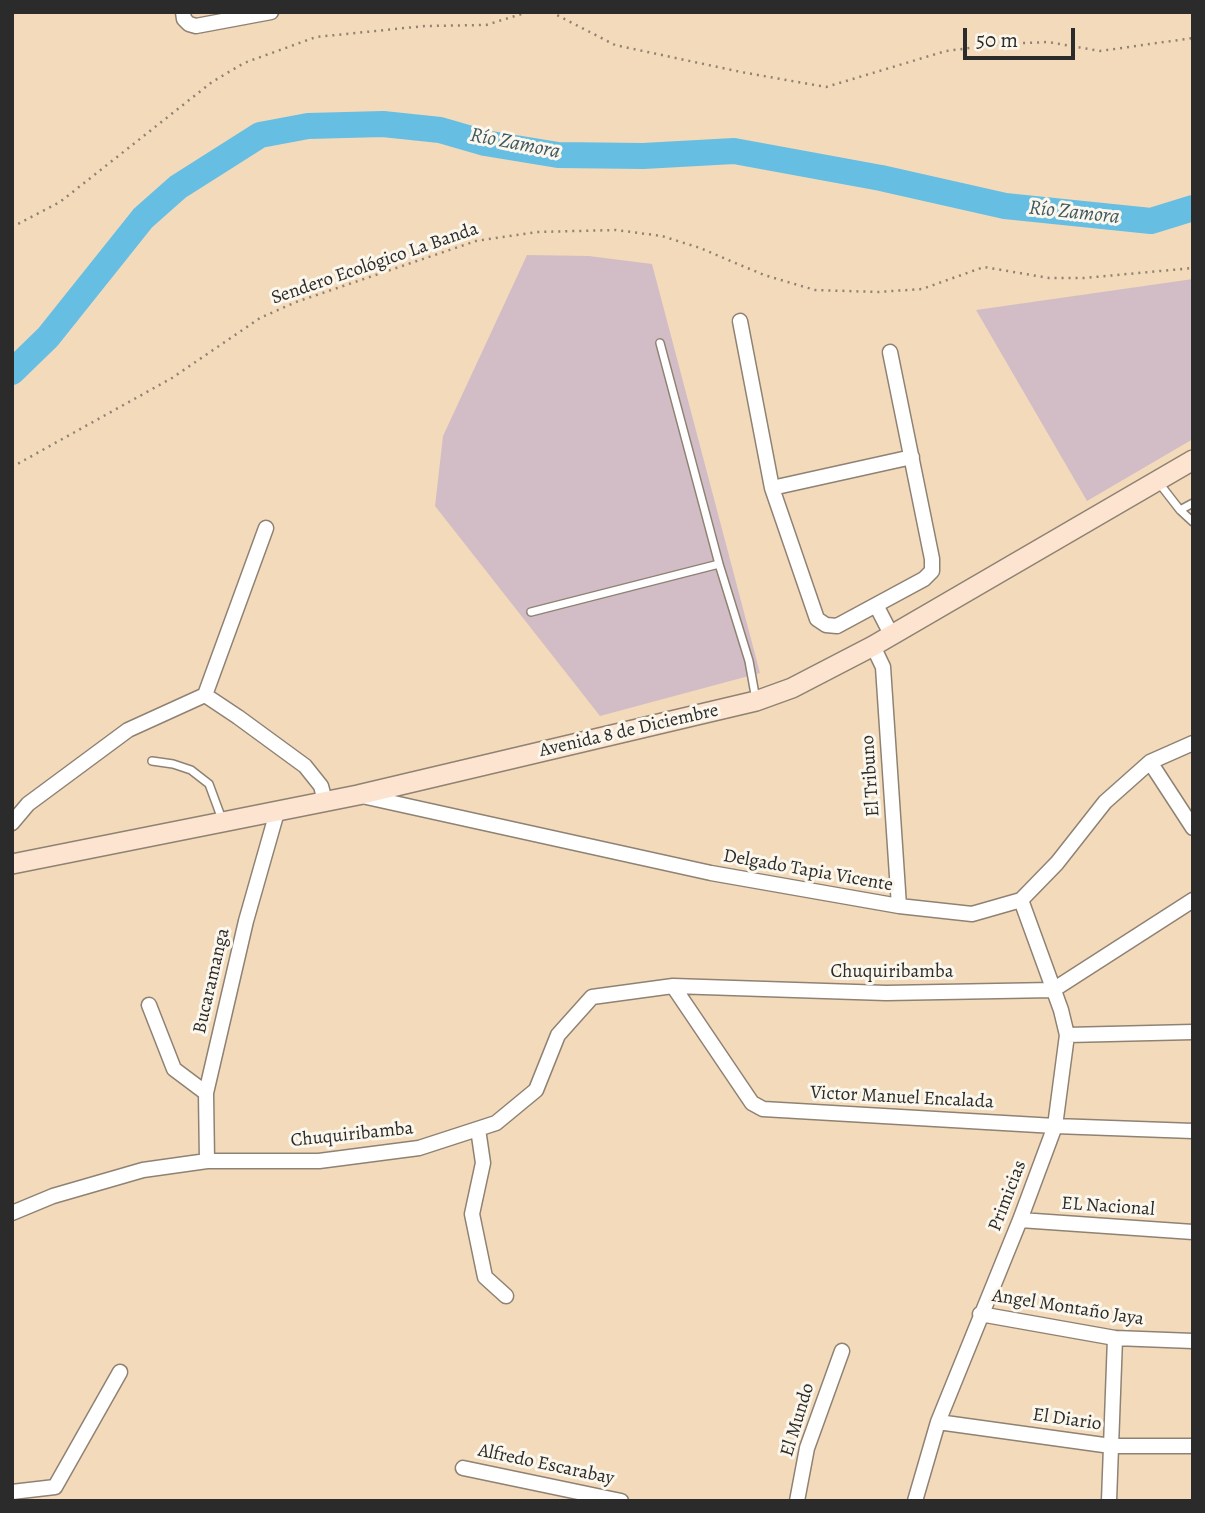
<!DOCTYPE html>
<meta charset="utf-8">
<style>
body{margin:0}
#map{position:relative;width:1205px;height:1513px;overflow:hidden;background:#f3dabb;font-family:Alegreya,serif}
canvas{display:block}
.frame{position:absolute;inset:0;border:14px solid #2b2b2b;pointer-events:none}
.scale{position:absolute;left:963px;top:28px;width:112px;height:32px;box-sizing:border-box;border:4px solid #2b2b2b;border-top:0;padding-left:9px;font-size:21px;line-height:24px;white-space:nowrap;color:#2b2b2b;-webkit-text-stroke:5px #fbf7ec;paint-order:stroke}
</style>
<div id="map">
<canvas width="1205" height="1513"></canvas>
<div class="frame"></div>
<div class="scale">50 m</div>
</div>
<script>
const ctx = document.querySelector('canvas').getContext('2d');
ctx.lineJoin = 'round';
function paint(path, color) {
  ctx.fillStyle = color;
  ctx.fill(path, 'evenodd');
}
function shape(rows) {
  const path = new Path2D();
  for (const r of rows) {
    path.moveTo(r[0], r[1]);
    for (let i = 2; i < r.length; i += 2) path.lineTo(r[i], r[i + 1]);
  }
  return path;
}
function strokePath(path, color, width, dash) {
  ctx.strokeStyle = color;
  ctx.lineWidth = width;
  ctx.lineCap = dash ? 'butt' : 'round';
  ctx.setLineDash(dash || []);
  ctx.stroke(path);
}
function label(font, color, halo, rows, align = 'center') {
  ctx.font = font + ' Alegreya,serif';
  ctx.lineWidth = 6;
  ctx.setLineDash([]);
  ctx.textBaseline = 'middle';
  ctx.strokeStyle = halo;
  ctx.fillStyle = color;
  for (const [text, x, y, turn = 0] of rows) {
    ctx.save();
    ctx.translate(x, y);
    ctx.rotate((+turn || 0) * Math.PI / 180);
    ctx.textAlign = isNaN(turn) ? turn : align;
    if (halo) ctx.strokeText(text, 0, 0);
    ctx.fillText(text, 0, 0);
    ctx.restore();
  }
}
const industrial = shape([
 [527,255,589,256,652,264,760,673,600,716,435,506,443,436],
 [1193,279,1193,439,1087,501,976,310]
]);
const river = shape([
 [12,372,48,337,143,218,178,187,260,135,308,126,383,124,440,130,485,143,558,155,643,156,734,151,881,178,1005,206,1151,221,1193,208]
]);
const path = shape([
 [551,12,615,45,741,72,826,87,946,51,1002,44,1048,42,1100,51,1193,38],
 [12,227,60,202,212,82,244,63,316,37,425,26,486,25,528,12],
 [12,467,172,378,260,318,296,302,476,241,537,232,616,230,662,236,700,248,764,275,815,290,878,292,922,289,984,267,1049,278,1084,278,1193,268]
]);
const service = shape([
 [660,343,719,564,749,661,756,700],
 [1159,483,1180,510,1193,522],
 [1180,510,1193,503],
 [531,612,719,564],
 [152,761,173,764,191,770,209,784,223,822]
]);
const minor = shape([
 [183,12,184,19,189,24,196,26,271,12],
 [740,321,772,488,817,619,826,625,837,626,924,579,932,571,932,559,890,352],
 [772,488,912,457],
 [876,605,892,636],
 [873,646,883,667,899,906],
 [205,695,238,717,305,766,321,786,325,801],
 [1150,762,1193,828],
 [362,796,711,873,899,906,972,914,1021,900,1057,863,1105,802,1150,762,1193,743],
 [12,823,28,804,128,730,205,695,266,528],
 [673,986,752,1103,763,1109,1055,1126,1193,1131],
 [1053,990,1193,900],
 [149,1005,174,1069,206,1093],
 [1067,1035,1193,1032],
 [478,1129,483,1163,472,1214,485,1277,506,1296],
 [207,1161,206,1093,246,921,277,812],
 [12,1213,53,1196,143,1170,207,1161,319,1161,419,1148,496,1123,536,1090,558,1035,592,997,673,986,886,993,1053,990],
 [1020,1220,1193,1232],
 [980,1314,1115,1338,1193,1341],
 [938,1422,1111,1446,1193,1446],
 [463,1468,621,1501],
 [12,1492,55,1487,120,1372],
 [797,1501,807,1448,842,1351],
 [915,1501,938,1422,1020,1220,1055,1126,1067,1035,1061,1010,1021,900],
 [1109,1501,1115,1338]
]);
const secondary = shape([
 [12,864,358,795,756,701,792,688,873,646,1193,460]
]);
const streetNames = [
 ["Sendero Ecológico La Banda",375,264,-19],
 ["Avenida 8 de Diciembre",629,731,-13],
 ["El Tribuno",871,776,-94],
 ["Delgado Tapia Vicente",808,871,10],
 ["Chuquiribamba",892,972],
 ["Bucaramanga",212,981,-77],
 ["Victor Manuel Encalada",902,1098,3],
 ["Chuquiribamba",352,1135,-6],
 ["Primicias",1008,1196,-69],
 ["EL Nacional",1108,1207,4],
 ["Angel Montaño Jaya",1068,1308,9],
 ["El Mundo",798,1420,-73],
 ["El Diario",1067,1420,8],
 ["Alfredo Escarabay",546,1465,12]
];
const waterNames = [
 ["Río Zamora",515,144,11],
 ["Río Zamora",1074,213,6]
];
paint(industrial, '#d2bdc6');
strokePath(river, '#66bee3', 26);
strokePath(service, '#8f8273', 10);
strokePath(minor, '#8f8273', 17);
strokePath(secondary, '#8f8273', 22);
strokePath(path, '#8f8273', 2.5, [2, 5]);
strokePath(service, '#fff', 7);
strokePath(minor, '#fff', 14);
strokePath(secondary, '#fde4d0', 19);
label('19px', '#2b2b2b', '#fbf7ec', streetNames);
label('italic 21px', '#3d5762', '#fbf7ec', waterNames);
</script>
